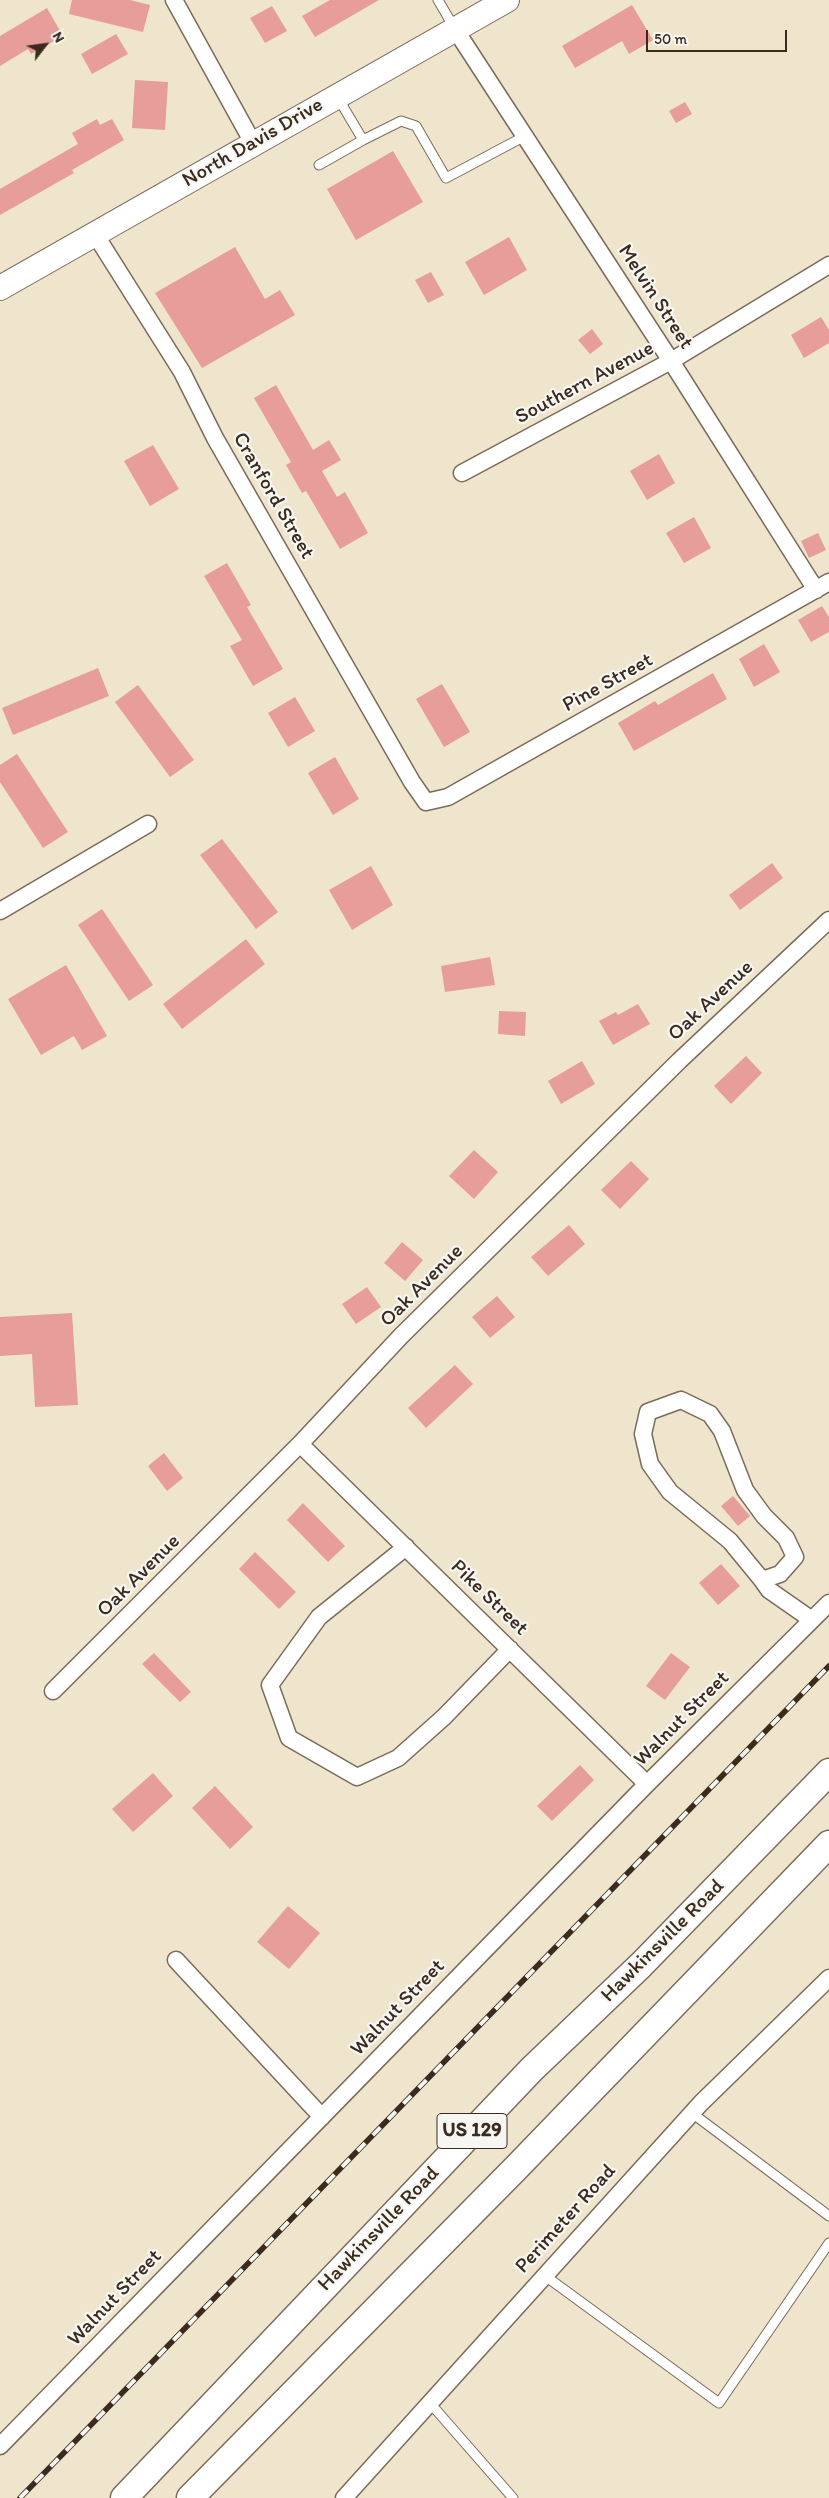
<!DOCTYPE html>
<style>
body{margin:0}
#map{position:relative;width:829px;height:2498px;overflow:hidden;background:#efe5cc;font-family:Itim,sans-serif}
canvas{display:block}
.north{position:absolute;left:20px;top:20px;width:50px;height:50px;-webkit-text-stroke:4px #f6f6f2;paint-order:stroke;rotate:60deg;font-size:14px;font-weight:700;line-height:20px;text-align:center;color:#3b2a1e}
.north::after{content:'';display:block;margin:auto;width:18px;height:22px;background:#3b2a1e;clip-path:polygon(50% 0,100% 100%,50% 72%,0 100%)}
.scale{position:absolute;left:646px;top:30px;width:141px;height:22px;box-sizing:border-box;border:2px solid #3b2a1e;border-top:0;padding-left:6px;font-size:15px;line-height:18px;white-space:nowrap;color:#3b2a1e;-webkit-text-stroke:4px #f6f6f2;paint-order:stroke}
</style>
<div id="map">
<canvas width="829" height="2498"></canvas>
<div class="north">N</div>
<div class="scale">50 m</div>
</div>
<script>
const ctx = document.querySelector('canvas').getContext('2d');
ctx.lineJoin = 'round';
function paint(path, color) {
  ctx.fillStyle = color;
  ctx.fill(path, 'evenodd');
}
function shape(rows) {
  const path = new Path2D();
  for (const r of rows) {
    path.moveTo(r[0], r[1]);
    for (let i = 2; i < r.length; i += 2) path.lineTo(r[i], r[i + 1]);
  }
  return path;
}
function strokePath(path, color, width, dash) {
  ctx.strokeStyle = color;
  ctx.lineWidth = width;
  ctx.lineCap = dash ? 'butt' : 'round';
  ctx.setLineDash(dash || []);
  ctx.stroke(path);
}
function label(font, color, halo, rows, align = 'center') {
  ctx.font = font + ' Itim,sans-serif';
  ctx.lineWidth = 4.5;
  ctx.setLineDash([]);
  ctx.textBaseline = 'middle';
  ctx.strokeStyle = halo;
  ctx.fillStyle = color;
  for (const [text, x, y, turn = 0] of rows) {
    ctx.save();
    ctx.translate(x, y);
    ctx.rotate((+turn || 0) * Math.PI / 180);
    ctx.textAlign = isNaN(turn) ? turn : align;
    if (halo) ctx.strokeText(text, 0, 0);
    ctx.fillText(text, 0, 0);
    ctx.restore();
  }
}
const building = shape([
 [72,0,130,0,150,5,143,32,69,14],
 [330,0,379,0,315,37,302,16],
 [632,5,653,40,629,54,622,41,575,68,562,46],
 [272,6,287,31,265,43,250,18],
 [47,8,63,36,31,54,28,49,0,66,0,36],
 [116,34,128,54,92,74,81,54],
 [135,80,168,82,165,130,132,128],
 [685,102,692,114,676,123,669,111],
 [97,119,100,125,112,119,124,140,72,170,74,173,0,215,0,189,78,144,72,133],
 [393,151,423,202,356,240,327,189],
 [509,237,527,270,484,295,465,262],
 [235,247,265,299,280,290,295,315,202,368,155,293],
 [431,272,444,295,428,303,415,280],
 [821,317,829,330,829,343,804,358,791,335],
 [592,329,603,344,590,354,578,340],
 [276,385,313,450,329,440,341,460,322,471,337,497,345,492,368,533,340,549,306,491,302,493,286,465,291,462,254,398],
 [153,445,179,489,150,506,124,461],
 [659,454,675,483,647,500,630,471],
 [694,517,711,548,684,563,666,533],
 [818,533,826,550,809,558,801,541],
 [227,563,251,605,247,607,283,669,253,686,230,646,242,640,204,576],
 [822,606,829,617,829,632,811,642,798,620],
 [764,644,780,672,754,687,739,659],
 [98,668,109,696,13,735,2,708],
 [713,673,727,699,634,751,618,723,655,701,658,705],
 [442,684,470,732,444,747,416,699],
 [138,685,194,760,170,777,115,702],
 [295,697,315,731,288,747,268,713],
 [17,754,68,832,43,848,0,782,0,765],
 [335,757,359,799,333,815,308,773],
 [222,839,278,912,256,929,200,855],
 [772,863,783,878,740,910,729,895],
 [371,866,393,905,352,930,329,890],
 [102,909,153,985,129,1001,78,925],
 [246,939,265,964,182,1029,163,1004],
 [490,957,495,985,445,992,441,966],
 [66,965,107,1036,82,1050,74,1036,41,1055,8,999],
 [638,1004,650,1024,613,1045,599,1021,616,1012,618,1015],
 [499,1011,526,1012,525,1036,498,1034],
 [746,1056,762,1073,731,1104,714,1086],
 [582,1061,595,1084,561,1104,548,1081],
 [474,1150,498,1172,474,1199,449,1176],
 [631,1161,649,1179,620,1209,601,1190],
 [569,1225,585,1244,548,1276,531,1257],
 [402,1242,423,1260,405,1281,384,1263],
 [367,1287,381,1307,356,1324,342,1304],
 [497,1296,515,1317,490,1338,472,1317],
 [72,1313,78,1405,35,1407,32,1354,0,1356,0,1317],
 [455,1365,473,1384,426,1428,408,1408],
 [164,1453,183,1478,167,1491,148,1466],
 [733,1496,750,1516,738,1526,721,1506],
 [303,1503,345,1546,328,1562,287,1520],
 [255,1552,296,1592,279,1609,239,1569],
 [721,1564,740,1586,718,1605,699,1583],
 [154,1653,191,1692,180,1702,142,1664],
 [671,1653,690,1667,665,1700,646,1686],
 [580,1765,594,1780,552,1821,537,1806],
 [153,1773,173,1796,133,1832,112,1809],
 [215,1786,253,1827,230,1849,192,1808],
 [288,1906,320,1933,289,1969,257,1942]
]);
const lane = shape([
 [438,0,455,29],
 [338,98,363,140,401,121,416,126,446,178,525,136],
 [319,165,363,140],
 [692,2113,829,2216],
 [544,2275,719,2403,829,2243],
 [430,2403,513,2498]
]);
const street = shape([
 [174,0,253,143],
 [455,29,671,361,816,590],
 [95,234,182,372,215,438,412,782,426,802,448,797,829,582],
 [462,473,671,361,829,265],
 [0,911,148,824],
 [681,1400,710,1414,722,1431,745,1490,764,1516,786,1538,795,1557,780,1574,762,1580,730,1541,670,1492,650,1464,643,1434,648,1412,681,1400],
 [300,1444,647,1784],
 [406,1547,319,1617,270,1685,289,1738,357,1777,398,1758,444,1717,510,1649],
 [762,1580,769,1590,812,1620],
 [53,1691,300,1444,401,1336,679,1061,829,920],
 [176,1960,322,2117],
 [0,2446,647,1784,829,1603],
 [344,2498,701,2103,829,1978]
]);
const secondary = shape([
 [0,288,507,0]
]);
const primary = shape([
 [124,2498,532,2069,641,1965,829,1772],
 [190,2498,515,2169,829,1844]
]);
const rail = shape([
 [20,2498,829,1666]
]);
const shields = [
 [472,2131,70]
];
const shieldNames = [
 ["US 129",472,2131]
];
const streetNames = [
 ["North Davis Drive",253,143,-30],
 ["Melvin Street",655,297,57],
 ["Southern Avenue",585,383,-28],
 ["Cranford Street",273,496,60],
 ["Pine Street",608,683,-29],
 ["Oak Avenue",711,1001,-43],
 ["Oak Avenue",422,1286,-45],
 ["Oak Avenue",139,1576,-45],
 ["Pike Street",489,1598,44],
 ["Walnut Street",682,1719,-45],
 ["Hawkinsville Road",663,1941,-45],
 ["Walnut Street",398,2008,-46],
 ["Perimeter Road",566,2219,-48],
 ["Hawkinsville Road",379,2229,-46],
 ["Walnut Street",115,2298,-46]
];
paint(building, '#e79d99');
strokePath(lane, '#7a6b5b', 11);
strokePath(street, '#7a6b5b', 19);
strokePath(secondary, '#7a6b5b', 26);
strokePath(primary, '#7a6b5b', 29);
strokePath(lane, '#fff', 9);
strokePath(street, '#fff', 16);
strokePath(secondary, '#fff', 24);
strokePath(primary, '#fff', 26);
strokePath(rail, '#3b2a1e', 5.5);
strokePath(rail, '#f6f6f2', 4, [11]);
for (const [x, y, w] of shields) {
  const box = new Path2D();
  box.roundRect(x - w / 2, y - 17.5, w, 35, 4);
  ctx.fillStyle = '#f6f6f2';
  ctx.fill(box);
  strokePath(box, '#3b2a1e', 1);
}
label('bold 20px', '#3b2a1e', null, shieldNames);
label('21px', '#3b2a1e', '#f6f6f2', streetNames);
</script>
